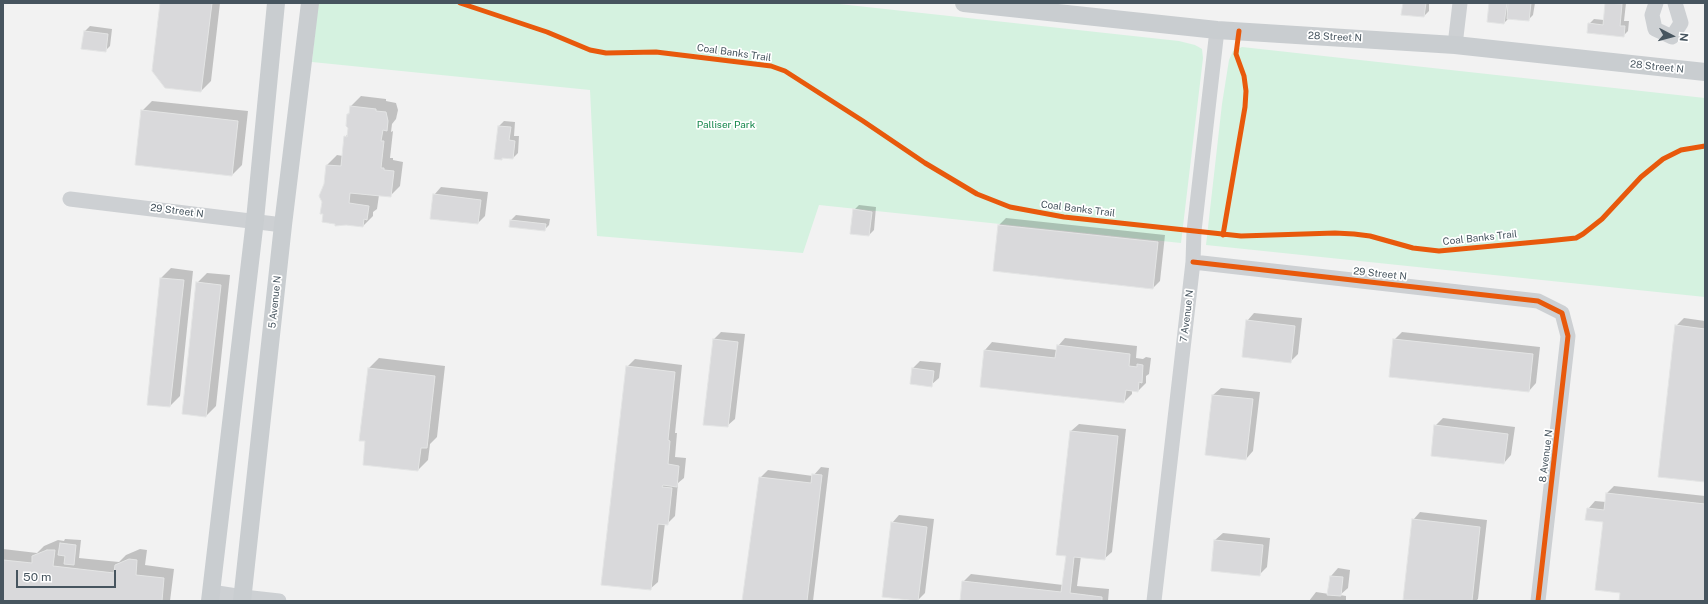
<!DOCTYPE html>
<style>
body{margin:0}
#map{position:relative;width:1708px;height:604px;overflow:hidden;background:#f2f2f2;font-family:"Public Sans",sans-serif}
canvas{display:block}
.frame{position:absolute;inset:0;border:4px solid #47555f;pointer-events:none}
.north{position:absolute;left:1652px;top:16px;width:40px;height:40px;-webkit-text-stroke:3px #fff;paint-order:stroke;rotate:96deg;font-size:11px;font-weight:700;line-height:16px;text-align:center;color:#47555f}
.north::after{content:'';display:block;margin:auto;width:14px;height:18px;background:#47555f;clip-path:polygon(50% 0,100% 100%,50% 72%,0 100%)}
.scale{position:absolute;left:16px;top:570px;width:100px;height:18px;box-sizing:border-box;border:2px solid #47555f;border-top:0;padding-left:5px;font-size:12px;line-height:14px;white-space:nowrap;color:#47555f;-webkit-text-stroke:3px #fff;paint-order:stroke}
</style>
<div id="map">
<canvas width="1708" height="604"></canvas>
<div class="frame"></div>
<div class="north">N</div>
<div class="scale">50 m</div>
</div>
<script>
const ctx = document.querySelector('canvas').getContext('2d');
ctx.lineJoin = 'round';
function paint(path, color) {
  ctx.fillStyle = color;
  ctx.fill(path, 'evenodd');
}
function shape(rows) {
  const path = new Path2D();
  for (const r of rows) {
    path.moveTo(r[0], r[1]);
    for (let i = 2; i < r.length; i += 2) path.lineTo(r[i], r[i + 1]);
  }
  return path;
}
function strokePath(path, color, width, dash) {
  ctx.strokeStyle = color;
  ctx.lineWidth = width;
  ctx.lineCap = dash ? 'butt' : 'round';
  ctx.setLineDash(dash || []);
  ctx.stroke(path);
}
function label(font, color, halo, rows, align = 'center') {
  ctx.font = font + ' "Public Sans",sans-serif';
  ctx.lineWidth = 3.5;
  ctx.setLineDash([]);
  ctx.textBaseline = 'middle';
  ctx.strokeStyle = halo;
  ctx.fillStyle = color;
  for (const [text, x, y, turn = 0] of rows) {
    ctx.save();
    ctx.translate(x, y);
    ctx.rotate((+turn || 0) * Math.PI / 180);
    ctx.textAlign = isNaN(turn) ? turn : align;
    if (halo) ctx.strokeText(text, 0, 0);
    ctx.fillText(text, 0, 0);
    ctx.restore();
  }
}
const green = shape([
 [318,3,830,3,1179,41,1195,45,1202,49,1203,58,1181,243,819,205,803,253,597,236,590,90,312,62],
 [1242,47,1705,98,1705,297,1206,245,1222,104,1229,60,1233,51]
]);
const shadow = shape([
 [161,3,220,3,211,81,201,91],
 [1404,3,1429,3,1429,11,1424,16],
 [1490,3,1535,3,1533,15,1528,20,1509,18,1504,23,1488,22],
 [1606,3,1626,3,1624,21,1629,21,1628,31,1623,36,1589,24,1594,19,1604,20],
 [90,26,112,29,110,46,105,51,83,48,85,31],
 [361,96,386,99,386,101,396,103,398,110,396,119,392,124,391,132,393,131,390,158,393,158,393,160,403,162,400,186,390,196,379,195,377,209,373,212,373,216,363,226,346,224,340,225,323,222,327,165,337,155,343,156,345,137,348,134,349,127,348,114,351,112,351,106],
 [152,101,248,111,242,165,232,175,142,111],
 [504,121,515,122,514,136,519,136,518,153,513,158,496,158,499,126],
 [441,187,488,192,485,216,478,223,434,195],
 [859,205,876,207,874,230,869,235,854,210],
 [516,215,550,219,549,225,544,230,511,220],
 [1006,218,1165,235,1160,281,1153,288,999,225],
 [171,268,193,271,180,396,170,406,161,278],
 [207,273,230,275,216,406,206,416,197,283],
 [1254,313,1302,318,1298,354,1290,362,1247,321],
 [1684,318,1705,321,1705,481,1676,326],
 [721,332,745,334,735,419,727,426,714,339],
 [1402,332,1540,347,1536,383,1529,391,1394,340],
 [1065,338,1137,346,1136,358,1143,359,1146,357,1151,358,1149,374,1146,376,1146,383,1138,391,1132,390,1132,394,1124,402,981,386,985,350,992,342,1057,350,1058,346],
 [379,358,445,366,437,437,430,444,428,460,418,470,366,441,369,368],
 [635,359,682,365,675,433,677,433,675,457,686,458,684,478,678,483,675,516,667,524,665,523,658,582,650,589,627,367],
 [920,361,941,363,939,378,931,385,913,368],
 [1221,388,1260,392,1253,451,1246,459,1213,395],
 [1443,418,1515,427,1511,455,1504,463,1435,426],
 [1079,424,1126,429,1112,552,1104,559,1081,556,1077,586,1109,589,1108,601,961,601,963,582,971,574,1063,585,1067,555,1071,431],
 [821,467,829,468,813,601,743,601,760,478,768,470,813,476],
 [1614,486,1705,496,1705,601,1620,601,1621,592,1604,522,1588,509,1595,501,1606,502,1607,493],
 [1420,512,1487,520,1478,599,1476,601,1422,601,1404,599,1413,520],
 [899,515,934,519,925,593,918,600,892,523],
 [1223,533,1270,538,1267,567,1259,575,1215,540],
 [65,539,81,540,79,558,119,562,126,555,140,549,147,550,145,565,174,569,170,601,3,601,3,549,37,553,44,546,58,540,64,541],
 [1338,568,1350,570,1348,588,1340,595,1346,596,1346,601,1309,601,1316,592,1329,594,1331,576]
]);
const building = shape([
 [160,3,212,3,201,92,165,88,152,71,160,3],
 [1403,3,1426,3,1424,17,1401,15,1403,3],
 [1489,3,1507,3,1504,24,1487,22,1489,3],
 [1508,3,1531,3,1529,21,1507,19,1508,3],
 [1605,3,1622,4,1620,26,1625,26,1624,37,1587,33,1588,23,1603,25,1605,3],
 [84,31,108,34,106,52,81,49,84,31],
 [350,106,376,109,376,111,386,112,388,121,387,131,383,130,381,141,384,141,381,168,384,168,384,170,394,171,391,197,350,193,349,203,369,206,367,220,364,219,363,227,346,225,335,226,335,224,322,222,323,214,320,214,322,202,319,196,324,184,326,165,341,166,344,136,347,137,348,128,346,126,347,114,349,114,350,106],
 [141,110,238,121,232,176,135,165,141,110],
 [498,126,511,127,509,140,515,141,513,159,502,158,502,160,494,159,498,126],
 [433,194,481,200,478,224,430,219,433,194],
 [853,209,872,212,869,236,850,234,853,209],
 [510,220,546,224,545,231,509,227,510,220],
 [998,225,1158,242,1153,289,993,271,998,225],
 [160,278,184,280,170,407,147,405,160,278],
 [196,282,221,285,206,417,182,414,196,282],
 [1246,320,1295,326,1291,363,1242,357,1246,320],
 [1675,325,1705,329,1705,482,1658,477,1675,325],
 [713,339,738,342,728,427,703,425,713,339],
 [1393,339,1533,354,1529,392,1389,377,1393,339],
 [1057,345,1130,354,1129,366,1137,367,1137,364,1143,365,1142,383,1139,382,1138,392,1126,390,1124,403,980,387,984,350,1055,358,1057,345],
 [626,366,675,372,668,440,670,441,668,464,679,466,677,487,663,485,662,487,672,488,668,525,658,524,651,590,601,585,626,366],
 [368,368,435,376,427,448,421,448,418,471,363,465,365,441,359,441,368,368],
 [912,368,934,371,932,387,910,384,912,368],
 [1212,395,1253,399,1246,460,1205,455,1212,395],
 [1434,425,1508,434,1504,464,1431,456,1434,425],
 [1070,431,1118,436,1105,560,1074,557,1070,593,1102,597,1102,601,960,601,962,581,1061,592,1066,556,1056,555,1070,431],
 [812,474,822,475,807,601,742,601,759,477,811,483,812,474],
 [1606,493,1705,504,1705,601,1619,601,1620,593,1595,590,1603,522,1585,520,1587,508,1604,510,1606,493],
 [1412,519,1480,527,1472,601,1403,600,1412,519],
 [891,522,927,527,918,601,882,597,891,522],
 [1214,540,1263,545,1260,576,1211,571,1214,540],
 [60,543,76,545,74,565,64,564,65,556,58,555,60,543],
 [47,550,55,550,53,566,114,573,115,565,129,559,137,560,136,575,164,578,162,601,3,601,3,560,32,563,32,556,47,550],
 [1330,576,1343,577,1341,596,1327,595,1330,576]
]);
const minor = shape([
 [1656,3,1652,15,1655,29,1672,37,1681,23,1675,3],
 [1455,45,1460,3],
 [70,199,283,225],
 [1193,262,1538,301,1562,313,1568,336,1538,601],
 [211,592,243,597,279,601],
 [1154,601,1193,262,1194,231,1217,30]
]);
const major = shape([
 [964,3,1217,30,1455,45,1705,72],
 [210,601,255,220,276,3],
 [242,601,283,225,310,3]
]);
const cycleway = shape([
 [460,3,547,32,590,50,606,53,656,52,771,66,785,71,863,121,925,163,977,194,1010,207,1064,217,1241,236,1335,233,1354,234,1370,236,1413,248,1439,251,1547,241,1576,238,1583,234,1602,219,1641,177,1663,159,1681,150,1705,146],
 [1223,235,1245,107,1246,91,1244,76,1236,54,1239,31],
 [1193,262,1538,301,1562,313,1568,336,1538,601]
]);
const streetNames = [
 ["28 Street N",1335,37,3],
 ["Coal Banks Trail",734,53,8],
 ["28 Street N",1657,67,6],
 ["Coal Banks Trail",1078,209,7],
 ["29 Street N",177,211,7],
 ["Coal Banks Trail",1480,238,-6],
 ["29 Street N",1380,274,6],
 ["5 Avenue N",275,302,-84],
 ["7 Avenue N",1187,316,-83],
 ["8 Avenue N",1546,456,-83]
];
const parkNames = [
 ["Palliser Park",726,125]
];
paint(green, '#d5f2e0');
paint(shadow, '#0003');
paint(building, '#d9d9db');
strokePath(building, '#e3e4e4', 1);
strokePath(minor, '#cdd0d3', 15);
strokePath(major, '#c9cdd0', 18);
strokePath(cycleway, '#e8590c', 5);
label('10px', '#47555f', '#fff', streetNames);
label('10px', '#13864a', '#fff', parkNames);
</script>
